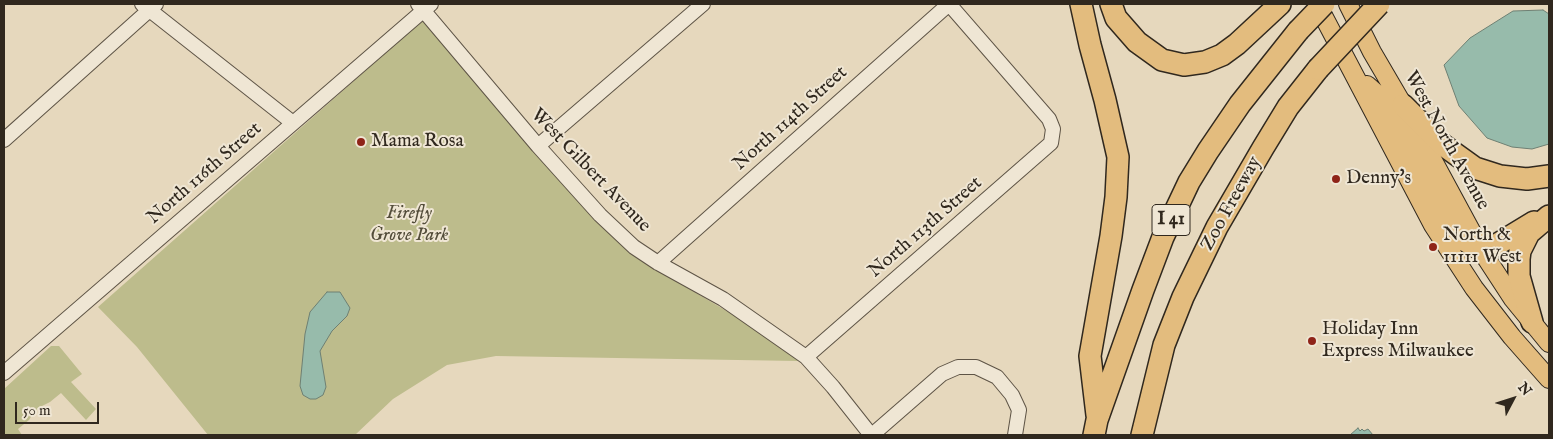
<!DOCTYPE html>
<style>
body{margin:0}
#map{position:relative;width:1553px;height:439px;overflow:hidden;background:#e6d8bd;font-family:"IM FELL English",serif}
canvas{display:block}
.frame{position:absolute;inset:0;border:5px solid #30281e;pointer-events:none}
.north{position:absolute;left:1488px;top:374px;width:50px;height:50px;-webkit-text-stroke:4px #efe6d4;paint-order:stroke;rotate:50deg;font-size:14px;font-weight:700;line-height:20px;text-align:center;color:#30281e}
.north::after{content:'';display:block;margin:auto;width:18px;height:22px;background:#30281e;clip-path:polygon(50% 0,100% 100%,50% 72%,0 100%)}
.scale{position:absolute;left:15px;top:402px;width:84px;height:22px;box-sizing:border-box;border:2px solid #30281e;border-top:0;padding-left:6px;font-size:15px;line-height:18px;white-space:nowrap;color:#30281e;-webkit-text-stroke:4px #efe6d4;paint-order:stroke}
</style>
<div id="map">
<canvas width="1553" height="439"></canvas>
<div class="frame"></div>
<div class="north">N</div>
<div class="scale">50 m</div>
</div>
<script>
const ctx = document.querySelector('canvas').getContext('2d');
ctx.lineJoin = 'round';
function paint(path, color) {
  ctx.fillStyle = color;
  ctx.fill(path, 'evenodd');
}
function shape(rows) {
  const path = new Path2D();
  for (const r of rows) {
    path.moveTo(r[0], r[1]);
    for (let i = 2; i < r.length; i += 2) path.lineTo(r[i], r[i + 1]);
  }
  return path;
}
function strokePath(path, color, width, dash) {
  ctx.strokeStyle = color;
  ctx.lineWidth = width;
  ctx.lineCap = dash ? 'butt' : 'round';
  ctx.setLineDash(dash || []);
  ctx.stroke(path);
}
function label(font, color, halo, rows, align = 'center') {
  ctx.font = font + ' "IM FELL English",serif';
  ctx.lineWidth = 4;
  ctx.setLineDash([]);
  ctx.textBaseline = 'middle';
  ctx.strokeStyle = halo;
  ctx.fillStyle = color;
  for (const [text, x, y, turn = 0] of rows) {
    ctx.save();
    ctx.translate(x, y);
    ctx.rotate((+turn || 0) * Math.PI / 180);
    ctx.textAlign = isNaN(turn) ? turn : align;
    if (halo) ctx.strokeText(text, 0, 0);
    ctx.fillText(text, 0, 0);
    ctx.restore();
  }
}
const green = shape([
 [424,19,647,264,752,326,783,348,798,361,496,356,447,365,393,399,355,435,208,435,137,347,98,307],
 [51,346,59,346,82,374,71,382,96,409,86,420,61,393,50,402,40,407,34,412,29,420,18,429,22,435,4,435,4,389]
]);
const water = shape([
 [1543,10,1549,14,1549,144,1532,149,1512,147,1487,138,1459,106,1444,65,1470,38,1513,11,1543,10],
 [327,292,340,292,350,308,347,316,332,331,320,351,326,387,323,395,316,399,310,399,303,395,300,386,305,334,310,312,327,292],
 [1358,428,1360,431,1362,429,1364,431,1368,429,1373,435,1350,435,1358,428]
]);
const minor = shape([
 [142,4,293,123],
 [418,4,538,146,600,215,634,247,658,263,723,299,806,357,833,387,871,435],
 [4,140,156,4],
 [538,146,703,4],
 [658,263,949,4],
 [806,357,1051,143,1053,129,1049,119,949,4],
 [4,373,431,4],
 [872,435,942,374,958,367,976,367,997,377,1012,395,1019,410,1015,435]
]);
const major = shape([
 [1317,4,1433,225,1474,288,1512,337,1549,379],
 [1348,4,1372,52,1403,105,1483,253,1513,299,1549,343],
 [1367,85,1377,94,1399,126,1450,224,1463,241,1476,249]
]);
const highway = shape([
 [1081,4,1090,45,1105,100,1118,157,1116,197,1111,236,1090,356,1097,415],
 [1111,4,1116,18,1137,42,1162,60,1184,65,1205,62,1222,55,1237,44,1280,4],
 [1403,105,1443,145,1475,168,1500,176,1527,179,1549,176],
 [1483,253,1534,222],
 [1532,322,1519,276,1519,259,1520,251,1529,233,1549,216],
 [1094,435,1097,420,1143,290,1163,237,1189,182,1208,151,1240,104,1298,31],
 [1142,435,1164,345,1183,297,1217,227,1263,148,1288,107,1318,69]
]);
const highwayBridge = shape([
 [1298,31,1324,4],
 [1318,69,1379,4]
]);
const markers = [
 [361,142,5,"#8f2418"],
 [1336,179,5,"#8f2418"],
 [1433,247,5,"#8f2418"],
 [1312,341,5,"#8f2418"]
];
const shields = [
 [1171,220,38]
];
const shieldNames = [
 ["I 41",1171,220]
];
const streetNames = [
 ["North 114th Street",791,119,-42],
 ["West North Avenue",1446,141,61],
 ["West Gilbert Avenue",590,171,46],
 ["North 116th Street",205,174,-41],
 ["Zoo Freeway",1232,204,-61],
 ["North 113th Street",926,228,-41]
];
const poiNames = [
 ["Mama Rosa",371,142],
 ["Denny's",1346,179],
 ["North &",1443,236],
 ["11111 West",1443,258],
 ["Holiday Inn",1322,330],
 ["Express Milwaukee",1322,352]
];
const parkNames = [
 ["Firefly",409,214],
 ["Grove Park",409,236]
];
paint(green, '#bdbc8c');
paint(water, '#97bbab');
strokePath(water, '#6e8073', 1);
strokePath(minor, '#5e5446', 16);
strokePath(major, '#30281e', 20);
strokePath(highway, '#30281e', 24);
strokePath(minor, '#efe6d4', 14);
strokePath(major, '#e3bc7e', 18);
strokePath(highway, '#e3bc7e', 21);
strokePath(highwayBridge, '#30281e', 24, []);
strokePath(highwayBridge, '#e3bc7e', 21);
for (const [x, y, r, color] of markers) {
  const dot = new Path2D();
  dot.arc(x, y, r, 0, 2 * Math.PI);
  ctx.fillStyle = color;
  ctx.fill(dot);
  strokePath(dot, '#efe6d4', 2);
}
for (const [x, y, w] of shields) {
  const box = new Path2D();
  box.roundRect(x - w / 2, y - 15.5, w, 31, 4);
  ctx.fillStyle = '#efe6d4';
  ctx.fill(box);
  strokePath(box, '#30281e', 1);
}
label('bold 18px', '#30281e', null, shieldNames);
label('19px', '#30281e', '#efe6d4', streetNames);
label('19px', '#30281e', '#efe6d4', poiNames, 'left');
label('italic 19px', '#534d3a', '#efe6d4', parkNames);
</script>
